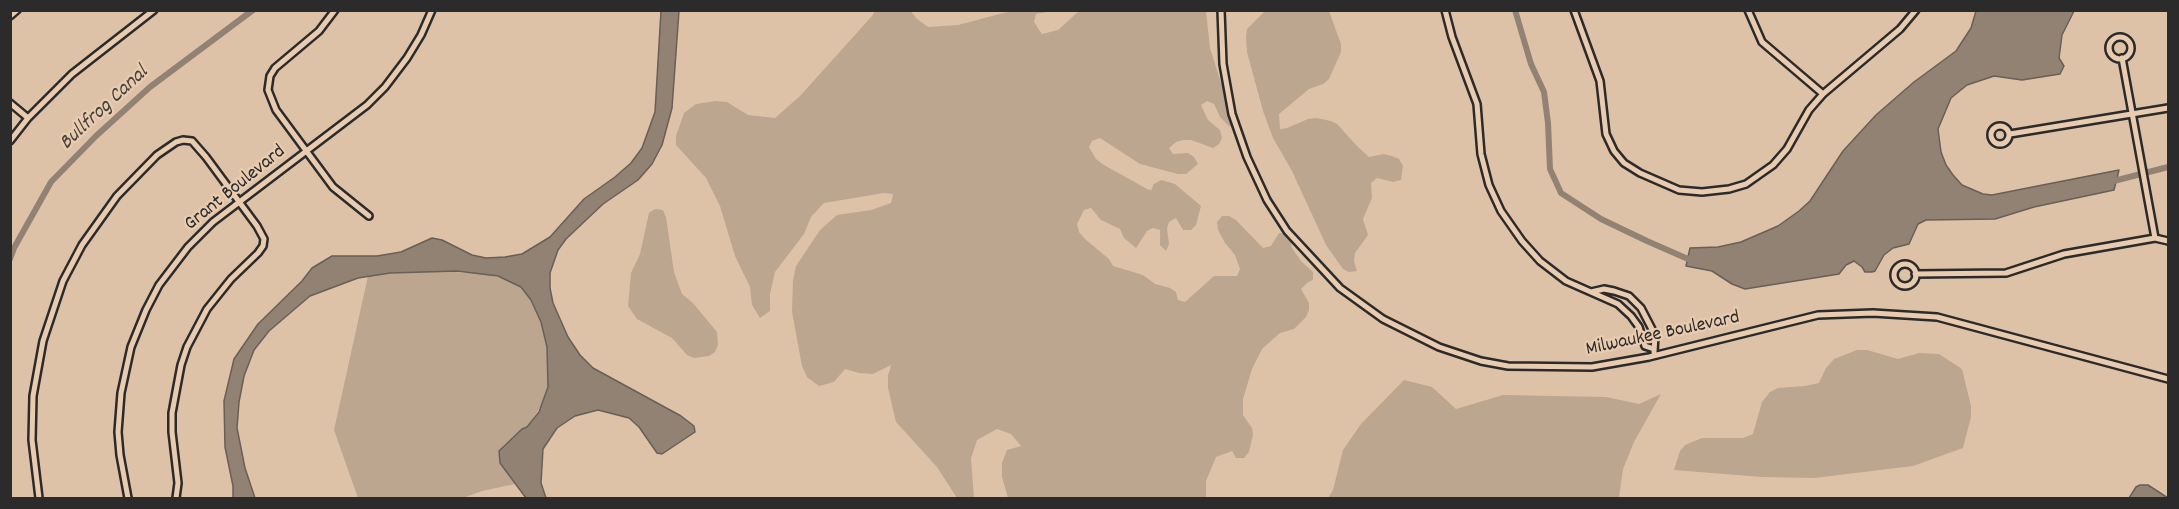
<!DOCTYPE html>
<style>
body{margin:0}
#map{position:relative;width:2179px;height:509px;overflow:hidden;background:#dec2a8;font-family:Dekko,sans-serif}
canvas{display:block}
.frame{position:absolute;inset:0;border:12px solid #2b2b2b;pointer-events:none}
</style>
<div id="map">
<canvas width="2179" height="509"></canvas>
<div class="frame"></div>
</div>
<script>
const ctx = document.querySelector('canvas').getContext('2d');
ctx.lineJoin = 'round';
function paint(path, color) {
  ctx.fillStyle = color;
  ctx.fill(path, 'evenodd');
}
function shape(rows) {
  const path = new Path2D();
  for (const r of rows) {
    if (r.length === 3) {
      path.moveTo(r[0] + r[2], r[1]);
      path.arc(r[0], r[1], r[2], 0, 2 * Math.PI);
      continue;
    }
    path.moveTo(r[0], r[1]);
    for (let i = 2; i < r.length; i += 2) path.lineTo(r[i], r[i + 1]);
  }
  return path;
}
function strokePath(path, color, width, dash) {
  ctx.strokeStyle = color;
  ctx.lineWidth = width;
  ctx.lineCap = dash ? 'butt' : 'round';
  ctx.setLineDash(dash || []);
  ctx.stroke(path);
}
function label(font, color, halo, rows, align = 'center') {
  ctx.font = font + ' Dekko,sans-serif';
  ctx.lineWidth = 4.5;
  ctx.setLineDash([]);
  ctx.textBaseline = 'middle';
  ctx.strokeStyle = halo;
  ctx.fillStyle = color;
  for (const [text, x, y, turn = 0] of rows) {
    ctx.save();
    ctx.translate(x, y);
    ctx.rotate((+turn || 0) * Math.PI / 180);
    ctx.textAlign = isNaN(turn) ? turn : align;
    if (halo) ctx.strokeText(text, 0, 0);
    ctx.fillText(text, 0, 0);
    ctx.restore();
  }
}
const green = shape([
 [1266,10,1329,11,1341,44,1341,52,1329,79,1323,84,1309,89,1279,114,1280,129,1287,128,1308,119,1316,118,1331,121,1337,124,1358,147,1369,157,1384,154,1392,156,1399,159,1403,166,1401,180,1393,182,1377,178,1371,183,1372,198,1363,219,1368,235,1355,253,1354,261,1357,271,1349,272,1343,269,1326,245,1292,171,1273,138,1263,111,1247,52,1246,37,1247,29],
 [875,11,911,11,916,18,928,27,958,25,1011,11,1053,11,1036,14,1034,22,1042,34,1058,30,1079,11,1206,11,1210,48,1233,121,1230,127,1220,117,1214,104,1207,101,1201,105,1208,120,1220,130,1222,138,1219,144,1213,148,1191,140,1183,140,1176,142,1169,148,1173,154,1188,153,1194,157,1198,164,1186,174,1178,174,1140,164,1100,138,1092,141,1089,147,1096,159,1104,165,1147,189,1151,190,1154,184,1161,180,1175,184,1201,206,1196,225,1191,230,1183,230,1176,218,1169,222,1167,229,1169,244,1166,251,1160,245,1160,230,1153,228,1147,231,1136,248,1124,238,1120,229,1101,220,1091,208,1084,210,1077,224,1079,232,1085,239,1109,259,1113,266,1143,275,1155,284,1170,288,1176,292,1178,300,1185,302,1214,276,1237,276,1240,269,1235,255,1225,243,1218,230,1217,222,1222,216,1229,216,1236,220,1263,248,1271,246,1279,233,1287,234,1291,241,1292,248,1301,261,1313,272,1313,280,1307,283,1301,289,1309,303,1309,310,1306,317,1294,329,1280,333,1262,349,1252,369,1243,399,1243,415,1252,428,1253,435,1249,452,1244,458,1236,458,1232,451,1216,457,1206,481,1206,498,1008,498,1002,477,1002,463,1007,450,1021,446,1011,434,997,429,977,440,971,458,974,498,957,498,937,467,896,422,888,388,888,376,891,365,873,374,859,373,845,369,834,382,819,386,807,377,802,366,792,312,793,280,796,266,820,230,837,215,871,210,891,203,893,194,884,193,824,203,811,217,804,234,775,272,770,294,770,311,760,318,752,305,750,287,735,256,720,206,706,178,676,145,676,136,684,113,696,104,716,101,727,102,748,115,775,118,800,96,872,16],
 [655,209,663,210,666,217,674,272,682,294,693,303,717,332,718,345,715,352,709,356,694,358,687,355,672,338,637,319,628,306,631,273,640,254,649,213],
 [439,271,485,274,509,280,521,287,531,300,541,322,547,347,548,387,544,402,527,427,522,429,503,446,500,463,515,484,482,491,463,498,358,498,334,430,368,276,390,273],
 [1857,350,1867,350,1898,359,1919,353,1939,354,1962,369,1971,406,1971,417,1963,448,1913,466,1814,478,1762,477,1674,470,1680,451,1685,445,1702,438,1743,438,1753,434,1762,402,1770,392,1778,388,1805,386,1819,383,1826,368,1834,359],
 [1404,380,1432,387,1456,409,1503,395,1606,397,1639,404,1661,394,1634,442,1623,469,1619,498,1328,498,1333,490,1343,450,1361,424]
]);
const water = shape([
 [661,11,679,11,672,108,662,145,652,164,638,180,603,204,566,239,558,250,550,273,550,288,553,303,568,337,580,355,593,368,681,416,694,426,695,432,662,454,657,453,639,427,629,418,598,410,575,416,557,428,543,449,541,483,546,498,526,498,500,463,499,451,522,429,527,427,539,412,548,387,547,347,541,322,531,300,521,287,498,276,457,271,390,273,358,278,310,296,269,331,254,350,244,376,239,402,237,428,245,468,255,498,233,498,233,486,225,447,224,401,234,359,258,324,302,281,312,268,332,256,377,256,401,252,432,238,442,240,472,255,486,258,505,257,522,254,550,237,584,199,615,177,631,163,642,148,655,112,661,11],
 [1976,11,2074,11,2062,35,2059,58,2064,66,2060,74,2022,80,1994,76,1967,85,1951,98,1938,129,1941,152,1946,165,1953,175,1962,185,1983,194,1992,195,2119,170,2114,190,2034,207,1995,219,1926,220,1918,224,1909,244,1893,248,1884,255,1875,271,1872,272,1865,272,1862,267,1854,261,1846,265,1839,274,1745,289,1732,284,1712,271,1686,266,1690,248,1718,247,1741,242,1778,226,1799,211,1810,201,1843,151,1876,115,1914,82,1956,51,1971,28,1976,11],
 [2140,485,2148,485,2168,498,2129,498,2136,487,2140,485]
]);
const canal = shape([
 [1515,10,1531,64,1544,92,1548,123,1550,169,1561,193,1601,219,1647,241,1688,259,1696,257],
 [2110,182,2168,167],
 [10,259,14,248,51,182,96,136,150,87,253,10]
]);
const street = shape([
 [335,10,319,31,275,68,270,76,268,90,276,110,333,187,369,216],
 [1221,10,1223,64,1232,114,1247,157,1267,200,1287,231,1340,288,1383,319,1439,347,1481,361,1508,366,1592,367,1649,357,1818,315,1873,313,1937,317,2168,379],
 [1445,10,1452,37,1477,104,1481,154,1489,185,1501,211,1522,241,1540,261,1566,281,1618,304,1631,316,1639,327,1645,346,1654,349],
 [1574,10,1600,81,1606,134,1614,151,1624,163,1640,173,1679,190,1702,192,1729,189,1746,184,1773,165,1787,149,1809,110,1823,94,1900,29,1916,10],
 [1748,10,1762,42,1823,94],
 [10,16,17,10],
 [2120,48,11],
 [2122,58,2155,238],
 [10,103,28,118],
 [2000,135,9],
 [2010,134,2168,108],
 [10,141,28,118,72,74,154,10],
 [1905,275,11],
 [1915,274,2006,273,2064,254,2155,238,2168,241],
 [1591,292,1604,289,1614,291,1629,296,1641,308,1655,335,1654,352],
 [39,498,32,440,33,396,43,341,63,281,82,245,117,196,157,155,176,142,183,140,192,141,206,157,257,226,264,239,263,246,258,253,231,279,207,309,187,347,181,365,172,413,172,432,178,483,176,498],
 [128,498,120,455,118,432,121,393,131,347,146,310,159,285,188,247,213,222,367,105,385,87,407,58,421,35,432,10]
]);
const streetNames = [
 ["Grant Boulevard",236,189,-39],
 ["Milwaukee Boulevard",1663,335,-12]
];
const waterNames = [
 ["Bullfrog Canal",105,109,-43]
];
paint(green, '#bca690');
paint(water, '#928273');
strokePath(water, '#695f56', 1.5);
strokePath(canal, '#928273', 6);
strokePath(street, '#2b2b2b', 10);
strokePath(street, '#e9ccb0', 5);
label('20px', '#2b2b2b', '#e9ccb0', streetNames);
label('italic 21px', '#45413d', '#e9ccb0', waterNames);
</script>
